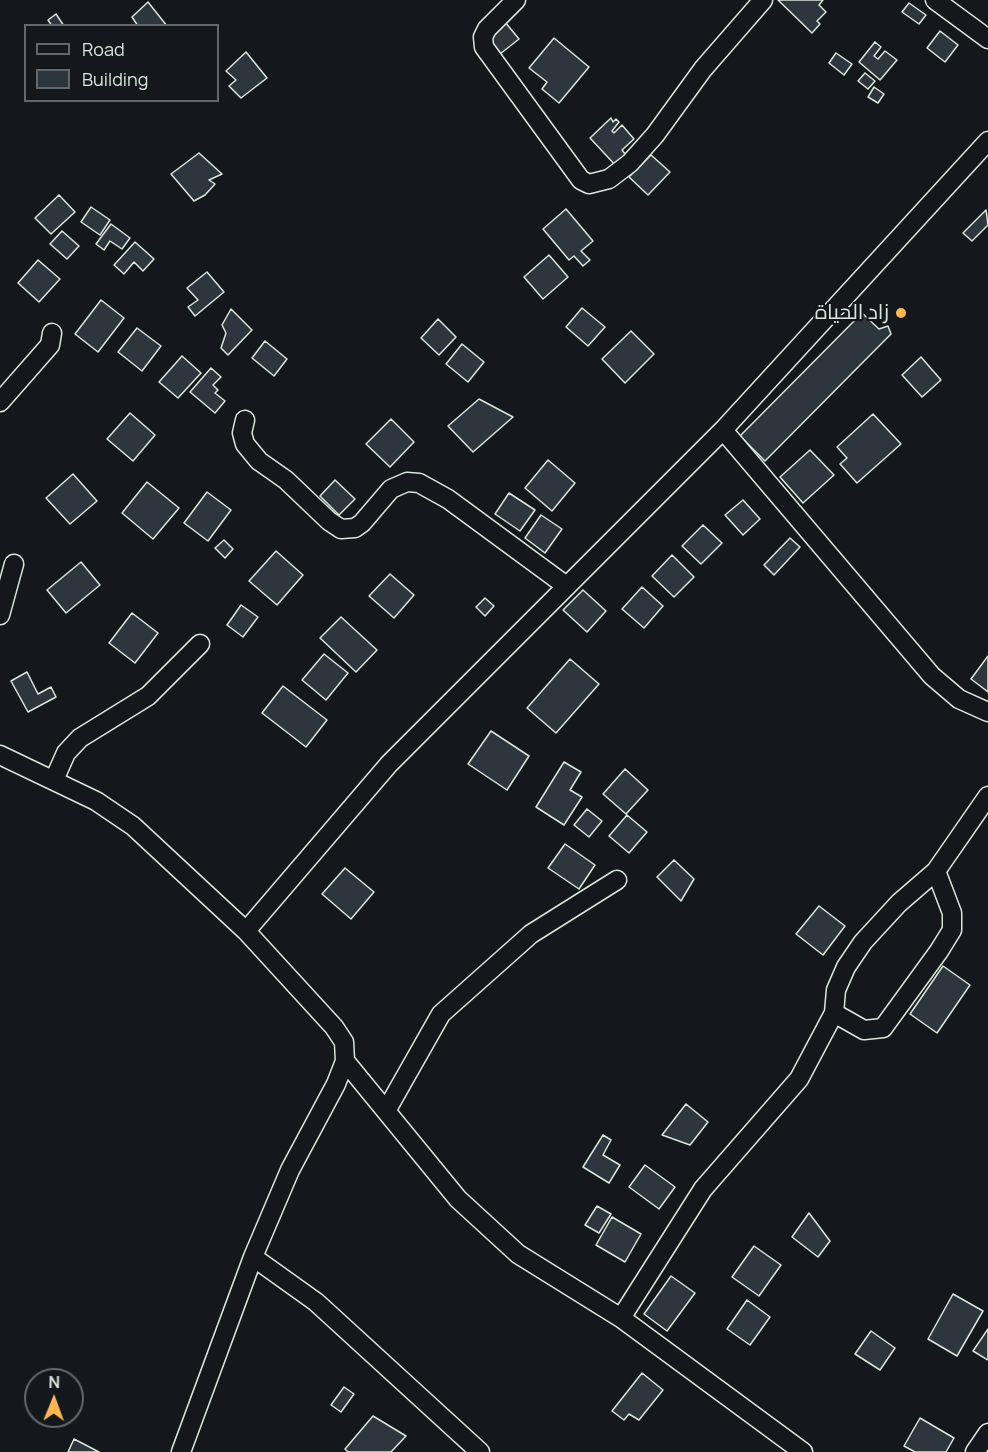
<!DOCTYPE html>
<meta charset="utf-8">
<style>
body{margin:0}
#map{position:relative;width:988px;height:1452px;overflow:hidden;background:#14181c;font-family:Manrope,sans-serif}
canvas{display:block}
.legend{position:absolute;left:24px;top:24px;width:195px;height:78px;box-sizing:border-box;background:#14181c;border:2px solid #626a69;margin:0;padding:8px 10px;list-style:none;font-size:18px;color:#d8e6dc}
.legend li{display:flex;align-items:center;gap:12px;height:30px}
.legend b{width:30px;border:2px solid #626a69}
.north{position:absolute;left:24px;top:1368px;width:60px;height:60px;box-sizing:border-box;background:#14181c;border:2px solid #626a69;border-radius:50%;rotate:1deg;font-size:16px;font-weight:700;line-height:24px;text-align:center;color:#d8e6dc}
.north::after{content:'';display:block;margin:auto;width:21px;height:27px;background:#ffb74d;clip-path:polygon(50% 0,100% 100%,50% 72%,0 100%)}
</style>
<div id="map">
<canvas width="988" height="1452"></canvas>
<ul class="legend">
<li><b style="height:8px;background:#14181c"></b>Road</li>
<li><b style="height:16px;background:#2c363c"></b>Building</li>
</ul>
<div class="north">N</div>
</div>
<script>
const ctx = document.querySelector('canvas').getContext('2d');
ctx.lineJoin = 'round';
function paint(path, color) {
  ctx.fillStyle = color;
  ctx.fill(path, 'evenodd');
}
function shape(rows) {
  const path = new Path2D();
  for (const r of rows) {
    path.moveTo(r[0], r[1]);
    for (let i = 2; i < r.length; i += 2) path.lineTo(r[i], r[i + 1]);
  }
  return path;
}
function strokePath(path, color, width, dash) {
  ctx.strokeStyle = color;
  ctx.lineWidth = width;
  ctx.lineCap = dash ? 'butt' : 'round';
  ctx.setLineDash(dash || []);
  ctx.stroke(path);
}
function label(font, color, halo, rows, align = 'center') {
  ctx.font = font + ' Manrope,Cairo,sans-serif';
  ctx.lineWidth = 4.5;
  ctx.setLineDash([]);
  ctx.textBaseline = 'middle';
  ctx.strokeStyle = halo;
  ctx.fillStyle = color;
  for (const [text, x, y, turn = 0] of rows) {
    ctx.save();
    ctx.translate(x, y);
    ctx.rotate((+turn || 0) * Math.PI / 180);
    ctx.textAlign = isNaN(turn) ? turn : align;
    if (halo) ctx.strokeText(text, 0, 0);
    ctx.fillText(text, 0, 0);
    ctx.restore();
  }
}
const building = shape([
 [778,0,823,0,819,5,826,12,817,21,820,24,812,33,778,0],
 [148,2,167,26,138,26,132,17,148,2],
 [909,3,926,15,919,24,902,12,909,3],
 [56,14,64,26,52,26,48,20,56,14],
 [505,22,519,39,500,54,486,38,505,22],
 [940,31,958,45,945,62,927,48,940,31],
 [554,38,589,67,559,103,542,89,547,82,529,68,554,38],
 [875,42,881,47,874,56,878,59,885,51,897,60,880,80,859,62,875,42],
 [246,52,267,78,241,98,229,86,236,80,226,71,246,52],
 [836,53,852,64,844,75,829,63,836,53],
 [865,73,875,81,868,89,858,81,865,73],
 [874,87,884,94,878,103,868,97,874,87],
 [611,118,613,122,616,119,619,122,612,131,614,133,622,125,634,139,622,150,625,154,629,150,633,154,618,168,590,138,611,118],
 [199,153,222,174,209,180,215,184,205,195,194,201,171,174,199,153],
 [651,155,670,172,648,195,629,177,651,155],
 [59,195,75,212,51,234,35,218,59,195],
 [91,207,110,220,100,235,81,222,91,207],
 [566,209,593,241,581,251,590,260,583,266,574,256,569,260,543,229,566,209],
 [986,210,988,225,972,241,963,233,986,210],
 [111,224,130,238,122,249,110,241,104,250,96,244,111,224],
 [62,231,79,246,67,259,50,244,62,231],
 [135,242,154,259,143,271,134,262,124,274,114,265,135,242],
 [549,255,568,277,543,299,524,277,549,255],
 [38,260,60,279,39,302,18,283,38,260],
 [207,272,224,292,195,316,188,307,198,300,187,288,207,272],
 [101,300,124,318,98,352,75,334,101,300],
 [582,308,605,327,588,346,566,327,582,308],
 [231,309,252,330,228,355,221,348,226,333,222,325,231,309],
 [862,313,879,329,888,326,891,334,765,461,740,436,862,313],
 [438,319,456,337,439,355,421,338,438,319],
 [137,328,161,346,142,371,118,352,137,328],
 [631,331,654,354,625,383,602,359,631,331],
 [265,341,287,359,274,376,252,358,265,341],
 [462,344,484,362,468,382,446,364,462,344],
 [182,356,201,373,178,398,159,382,182,356],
 [921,357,941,380,922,397,902,375,921,357],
 [211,368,221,377,213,385,218,390,215,393,225,401,215,413,190,392,211,368],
 [479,399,513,417,473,452,448,426,479,399],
 [130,413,155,435,133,461,107,439,130,413],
 [873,414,901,444,857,483,840,464,847,458,837,447,873,414],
 [391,419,414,442,390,467,366,444,391,419],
 [810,450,834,475,803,503,780,477,810,450],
 [548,460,575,483,552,511,525,488,548,460],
 [73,474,97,501,70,524,46,498,73,474],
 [335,480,355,499,339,515,320,496,335,480],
 [147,482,179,508,153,539,122,513,147,482],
 [207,492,231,510,208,541,184,523,207,492],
 [509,493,535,510,520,531,495,514,509,493],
 [743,500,760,519,743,535,725,515,743,500],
 [541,515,562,529,545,553,525,538,541,515],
 [703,525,722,543,701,564,682,546,703,525],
 [790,538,800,547,774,575,764,565,790,538],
 [224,540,233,549,225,558,215,548,224,540],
 [276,551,303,575,277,605,249,581,276,551],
 [672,555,694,577,674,597,652,576,672,555],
 [81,562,100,585,66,613,47,590,81,562],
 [390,574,414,595,394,618,369,596,390,574],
 [642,587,663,606,644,628,622,609,642,587],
 [583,590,606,611,587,632,563,610,583,590],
 [485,598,494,606,485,616,476,607,485,598],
 [241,605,258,617,243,637,227,625,241,605],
 [132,613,158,633,135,663,109,643,132,613],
 [341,617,377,650,356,672,320,638,341,617],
 [324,654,348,673,326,700,302,680,324,654],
 [988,656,988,692,971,679,988,656],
 [570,659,599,684,556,733,527,708,570,659],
 [27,672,38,694,51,687,56,697,28,712,11,681,27,672],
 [283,686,327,720,306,747,262,713,283,686],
 [491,731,529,756,507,790,468,764,491,731],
 [564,762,581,772,570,790,582,797,564,825,536,807,564,762],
 [625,769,648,790,626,814,603,794,625,769],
 [587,809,602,821,589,837,574,825,587,809],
 [627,815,647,832,629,853,609,836,627,815],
 [565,844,595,865,579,889,548,868,565,844],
 [674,860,694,879,681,901,657,877,674,860],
 [345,868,374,892,351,919,322,894,345,868],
 [819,906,845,926,823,955,796,934,819,906],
 [943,966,970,985,937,1033,910,1014,943,966],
 [686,1104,708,1122,690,1145,662,1135,686,1104],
 [603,1135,611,1140,603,1155,620,1165,609,1183,583,1167,603,1135],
 [645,1165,675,1187,659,1209,629,1187,645,1165],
 [597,1206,611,1214,599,1233,585,1225,597,1206],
 [809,1213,830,1241,818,1257,792,1237,809,1213],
 [612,1217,641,1234,625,1262,596,1245,612,1217],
 [754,1246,781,1265,759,1296,732,1277,754,1246],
 [671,1276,695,1293,667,1331,644,1314,671,1276],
 [953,1294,983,1311,957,1356,928,1339,953,1294],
 [747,1300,770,1317,750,1345,727,1329,747,1300],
 [988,1329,988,1360,973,1351,988,1329],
 [871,1331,895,1348,880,1370,855,1354,871,1331],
 [642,1373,663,1390,639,1420,629,1414,624,1420,612,1411,642,1373],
 [344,1387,354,1394,341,1412,331,1405,344,1387],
 [373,1416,406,1436,391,1452,348,1452,345,1449,373,1416],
 [920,1418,954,1438,946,1452,915,1452,904,1446,920,1418],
 [74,1439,99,1452,68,1452,74,1439]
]);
const minor = shape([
 [516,0,487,29,483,37,484,47,581,180,589,184,609,179,630,163,655,135,703,69,763,0],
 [935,0,988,39],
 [0,402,50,345,52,333],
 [245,420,242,433,245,444,259,461,286,480,329,521,341,529,355,528,362,523,391,489,407,482,419,483,448,499,565,585],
 [723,430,932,676,959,699,988,712],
 [0,615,14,564],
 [0,755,96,801,133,826,246,931],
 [54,780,66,753,80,738,148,696,200,644],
 [834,1013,864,1030,883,1028,939,951,952,930,952,913,936,871],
 [345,1061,458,1199,518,1254,621,1318,803,1452],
 [386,1111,441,1014,531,934,617,880],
 [253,1257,316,1302,480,1452],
 [621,1318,703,1189,799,1079,834,1013,836,990,846,967,863,942,899,903,936,871,988,796],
 [181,1452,253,1257,290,1170,336,1084,345,1061,344,1042,334,1027,246,931,389,764,723,430,988,141],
 [975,1452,988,1433]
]);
const markers = [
 [901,313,6,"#ffb74d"]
];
const poiNames = [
 ["زاد الحياة",889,313]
];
paint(building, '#2c363c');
strokePath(building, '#d8e6dc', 1.5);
strokePath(minor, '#d8e6dc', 21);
strokePath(minor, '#14181c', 18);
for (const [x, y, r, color] of markers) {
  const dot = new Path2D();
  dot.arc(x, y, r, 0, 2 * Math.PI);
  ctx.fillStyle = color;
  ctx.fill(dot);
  strokePath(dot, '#14181c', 2);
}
label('21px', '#d8e6dc', '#14181c', poiNames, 'right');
</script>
